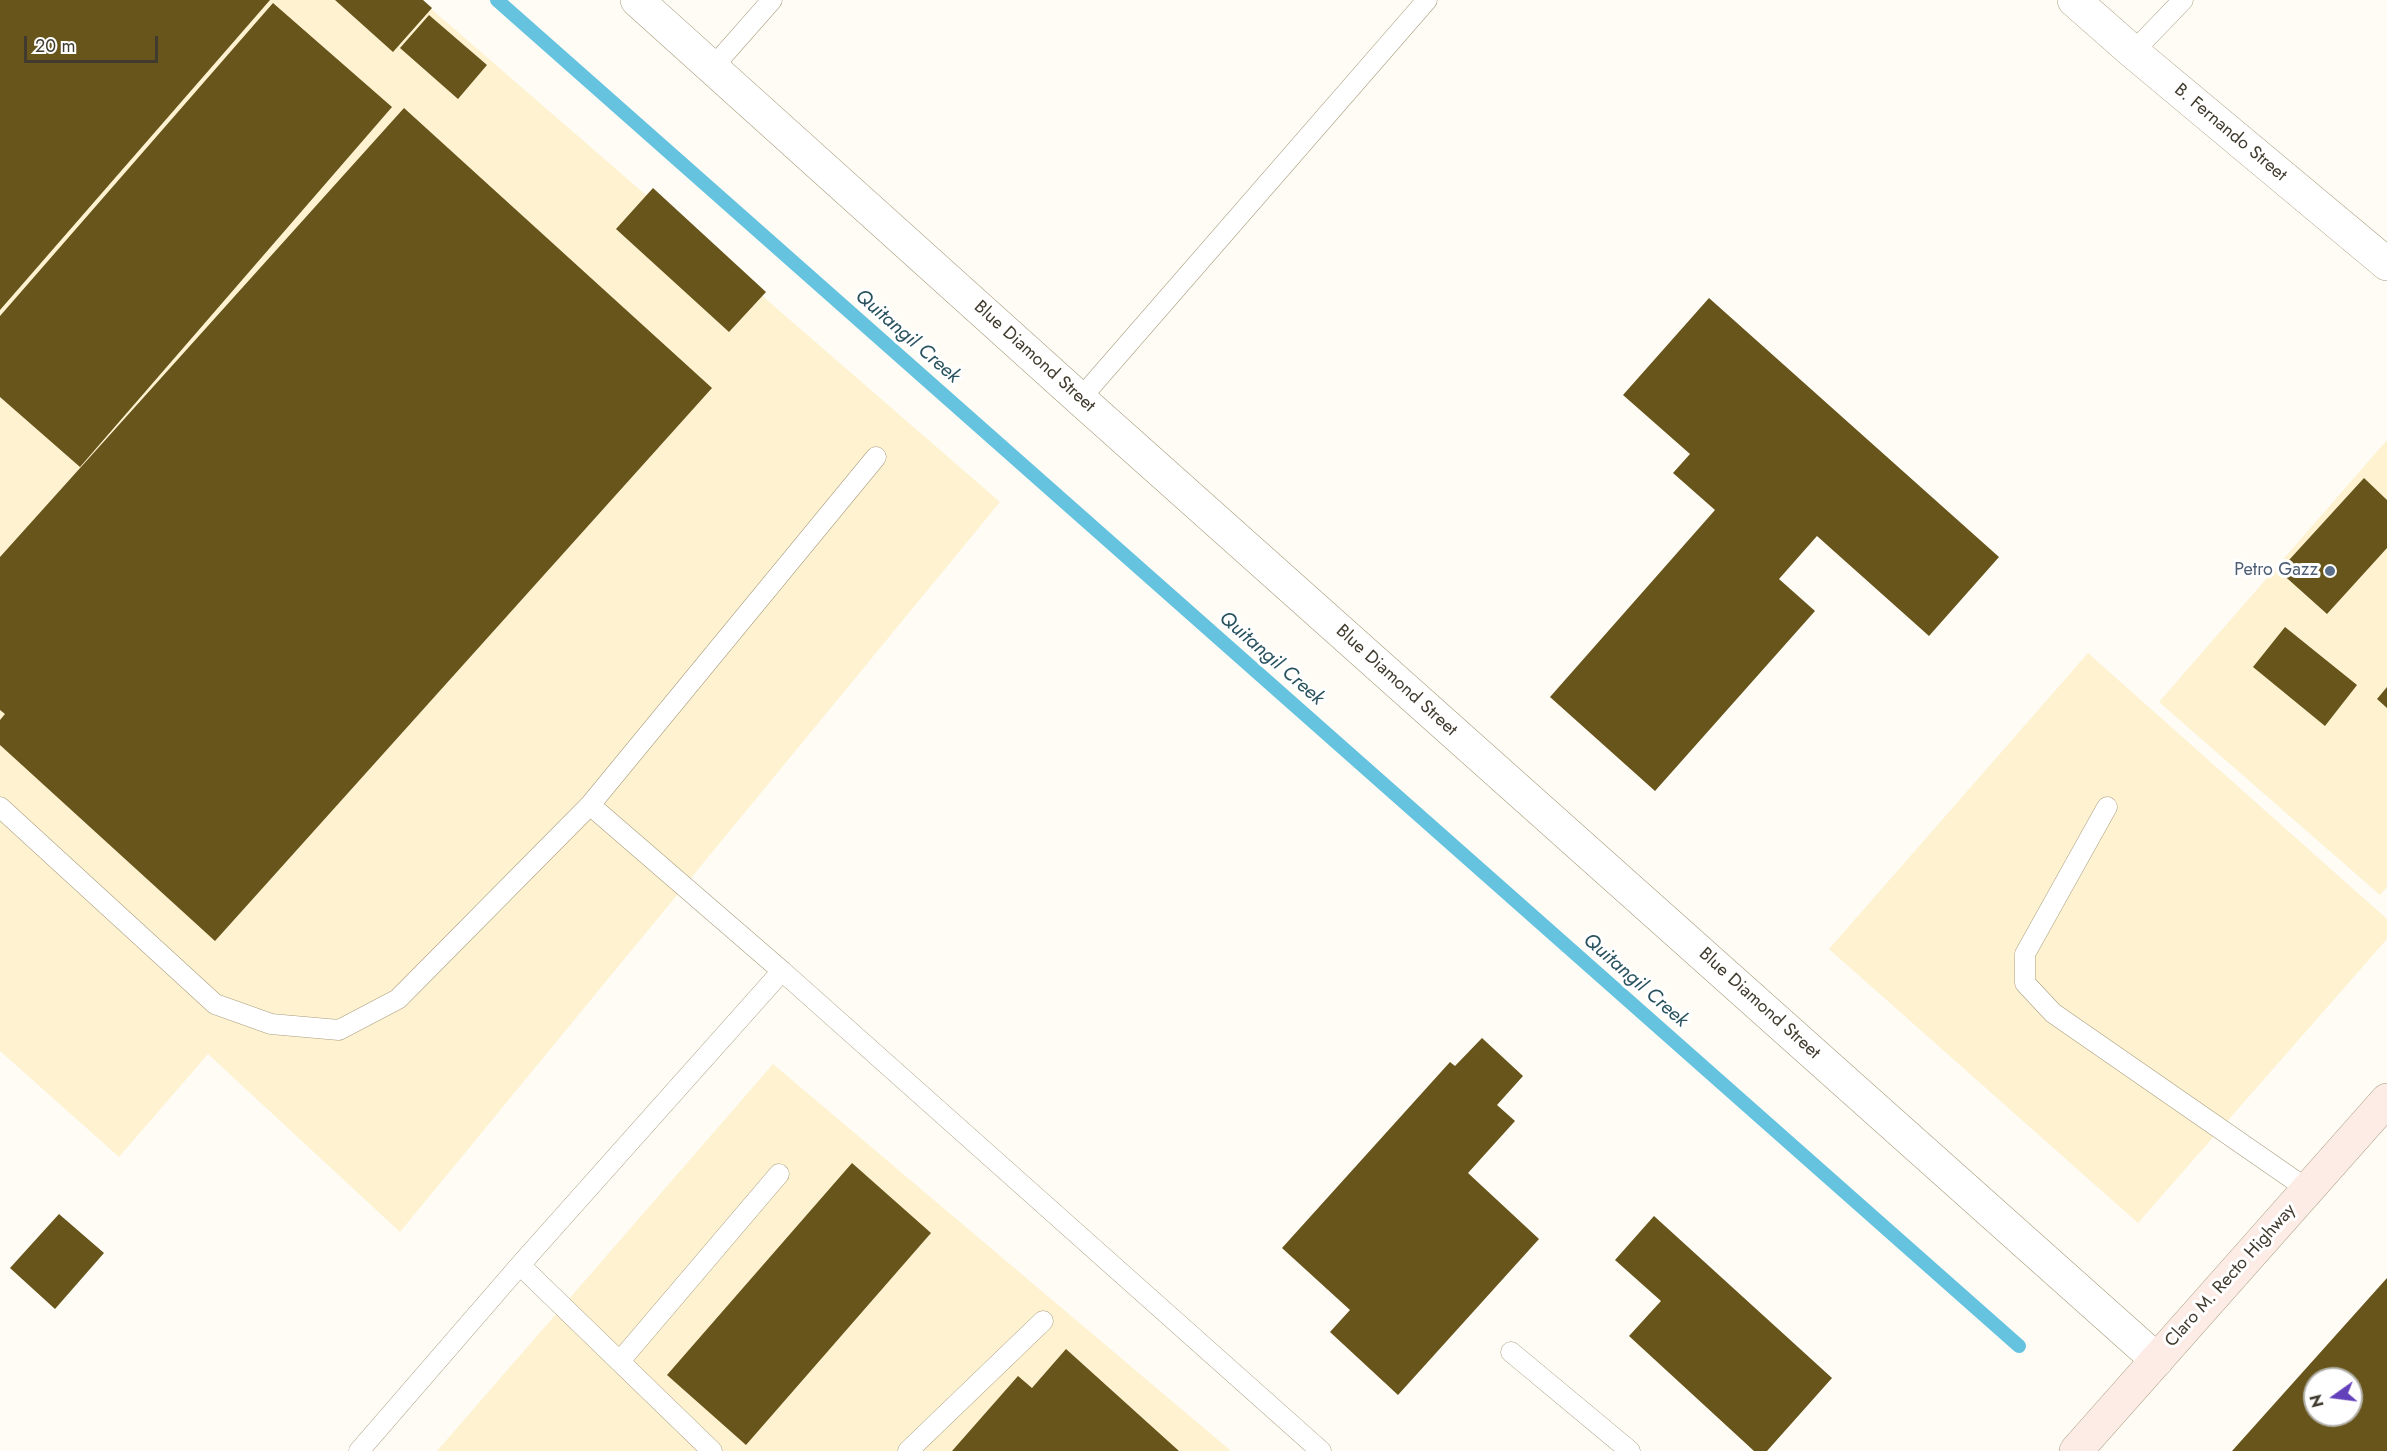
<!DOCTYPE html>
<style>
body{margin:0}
#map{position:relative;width:2387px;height:1451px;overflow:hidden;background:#fefcf5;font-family:Jost,sans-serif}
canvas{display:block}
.north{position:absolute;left:2303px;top:1367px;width:60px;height:60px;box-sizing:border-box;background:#fff;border:2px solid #b3b1ab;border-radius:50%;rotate:256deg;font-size:16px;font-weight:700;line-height:24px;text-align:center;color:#403b2e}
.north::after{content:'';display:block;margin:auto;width:21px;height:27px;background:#6341ba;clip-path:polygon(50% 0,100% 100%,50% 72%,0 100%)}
.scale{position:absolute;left:24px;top:36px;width:134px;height:27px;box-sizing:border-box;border:3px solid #403b2e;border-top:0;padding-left:8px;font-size:18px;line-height:21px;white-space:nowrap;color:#403b2e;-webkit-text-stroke:4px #fff;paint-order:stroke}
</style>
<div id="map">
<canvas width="2387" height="1451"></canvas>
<div class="north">N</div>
<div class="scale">20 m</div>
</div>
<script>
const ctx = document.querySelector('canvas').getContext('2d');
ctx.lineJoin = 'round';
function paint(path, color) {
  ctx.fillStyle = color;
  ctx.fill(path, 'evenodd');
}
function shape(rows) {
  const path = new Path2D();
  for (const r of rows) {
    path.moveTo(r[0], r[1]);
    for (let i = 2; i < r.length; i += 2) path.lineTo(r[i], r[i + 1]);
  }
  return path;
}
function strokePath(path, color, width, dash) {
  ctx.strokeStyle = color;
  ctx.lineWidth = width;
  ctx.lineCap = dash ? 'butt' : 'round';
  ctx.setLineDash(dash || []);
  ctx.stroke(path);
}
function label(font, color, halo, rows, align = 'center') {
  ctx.font = font + ' Jost,sans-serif';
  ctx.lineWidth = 6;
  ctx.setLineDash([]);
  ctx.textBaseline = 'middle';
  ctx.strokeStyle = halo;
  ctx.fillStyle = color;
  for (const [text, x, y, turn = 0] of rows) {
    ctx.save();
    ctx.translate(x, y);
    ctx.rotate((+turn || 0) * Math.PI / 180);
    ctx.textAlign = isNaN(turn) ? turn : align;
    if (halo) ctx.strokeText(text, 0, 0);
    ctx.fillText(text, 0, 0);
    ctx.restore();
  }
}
const built = shape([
 [0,0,421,0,1000,502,400,1232,208,1054,119,1157,0,1051],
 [2387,440,2387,887,2380,895,2159,702],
 [2088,653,2387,919,2387,939,2138,1223,1829,949],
 [773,1064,1231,1451,437,1451]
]);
const stream = shape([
 [497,0,2019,1346]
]);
const building = shape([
 [0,0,270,0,0,310],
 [335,0,423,0,432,8,393,52],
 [273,3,392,107,80,467,0,397,0,316],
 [429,15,487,65,458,99,400,48],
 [404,108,712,388,215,941,0,745,0,720,5,714,0,710,0,557],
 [653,188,766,292,729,332,616,229],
 [1709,298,1999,557,1929,636,1817,536,1779,579,1815,611,1655,791,1550,697,1715,510,1673,473,1690,454,1623,395],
 [2364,478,2387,500,2387,548,2327,614,2279,571],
 [2285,627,2357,685,2325,726,2253,667],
 [2387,687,2387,708,2377,699],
 [1482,1038,1523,1076,1497,1105,1515,1121,1468,1173,1539,1239,1398,1395,1330,1332,1350,1310,1282,1248,1450,1062,1455,1066],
 [852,1163,931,1233,746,1445,667,1375],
 [59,1214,104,1253,55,1309,10,1268],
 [1654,1216,1832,1378,1767,1451,1754,1451,1629,1336,1661,1301,1615,1260],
 [2387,1278,2387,1451,2232,1451],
 [2315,1379,2351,1379,2351,1415,2315,1415],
 [1066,1349,1179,1451,952,1451,1018,1376,1032,1388]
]);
const lane = shape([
 [2133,52,2183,0],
 [713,67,772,0],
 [1080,399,1427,0],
 [590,805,782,971],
 [0,807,215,1004,271,1024,339,1030,398,999,590,805,876,457],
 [2107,807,2025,954,2025,983,2053,1013,2307,1189],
 [520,1265,712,1451],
 [1511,1352,1630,1451],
 [620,1361,779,1174],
 [359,1451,520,1265,782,971,1321,1451],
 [908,1451,1043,1321]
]);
const street = shape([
 [637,0,1080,399,2157,1360],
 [2074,0,2133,52,2387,264]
]);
const secondary = shape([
 [2076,1451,2387,1100]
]);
const markers = [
 [2330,571,6,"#5c6f8a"]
];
const streetNames = [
 ["B. Fernando Street",2230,133,40],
 ["Blue Diamond Street",1034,357,42],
 ["Blue Diamond Street",1396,681,42],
 ["Blue Diamond Street",1759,1004,42],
 ["Claro M. Recto Highway",2231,1276,-48]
];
const serviceNames = [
 ["Petro Gazz",2318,571]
];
const waterNames = [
 ["Quitangil Creek",907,337,41],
 ["Quitangil Creek",1271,659,41],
 ["Quitangil Creek",1635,981,41]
];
paint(built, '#fef2d1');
strokePath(stream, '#65c3e0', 14);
paint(building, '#67551b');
strokePath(lane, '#a89d7e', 21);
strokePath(street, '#a89d7e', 34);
strokePath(secondary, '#a89d7e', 34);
strokePath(lane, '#fff', 20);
strokePath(street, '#fff', 33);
strokePath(secondary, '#fdece6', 33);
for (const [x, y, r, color] of markers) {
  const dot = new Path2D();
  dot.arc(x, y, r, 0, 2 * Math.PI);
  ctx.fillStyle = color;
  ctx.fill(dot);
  strokePath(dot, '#fff', 2);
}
label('18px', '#403b2e', '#fff', streetNames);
label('18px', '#4e5e75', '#fff', serviceNames, 'right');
label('italic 20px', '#28525e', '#fff', waterNames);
</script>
